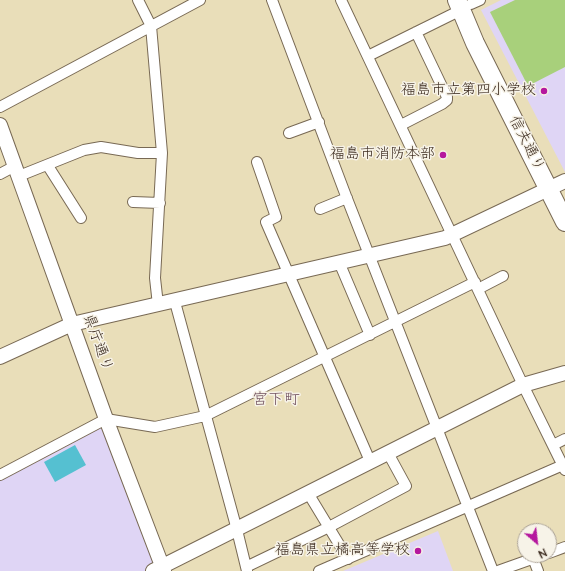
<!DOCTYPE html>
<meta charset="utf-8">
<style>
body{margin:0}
#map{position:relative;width:565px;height:571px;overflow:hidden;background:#e9deb9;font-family:"Architects Daughter",sans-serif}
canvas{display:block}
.north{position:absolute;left:517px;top:523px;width:40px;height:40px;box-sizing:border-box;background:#f7f3e8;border:1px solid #aca397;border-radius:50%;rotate:152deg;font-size:11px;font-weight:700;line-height:16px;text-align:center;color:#3b2a1e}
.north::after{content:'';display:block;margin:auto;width:14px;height:18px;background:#b5179e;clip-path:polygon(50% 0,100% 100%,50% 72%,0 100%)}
</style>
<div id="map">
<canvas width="565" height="571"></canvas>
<div class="north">N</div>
</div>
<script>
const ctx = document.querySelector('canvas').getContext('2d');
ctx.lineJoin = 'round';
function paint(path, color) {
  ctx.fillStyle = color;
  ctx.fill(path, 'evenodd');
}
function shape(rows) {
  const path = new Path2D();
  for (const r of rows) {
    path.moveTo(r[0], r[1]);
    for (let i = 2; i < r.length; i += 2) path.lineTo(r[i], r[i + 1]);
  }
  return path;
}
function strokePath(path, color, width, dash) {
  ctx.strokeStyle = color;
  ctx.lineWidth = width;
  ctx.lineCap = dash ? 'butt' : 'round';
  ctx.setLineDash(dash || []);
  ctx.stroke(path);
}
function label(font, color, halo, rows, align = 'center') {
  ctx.font = font + ' "Architects Daughter","Klee One",sans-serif';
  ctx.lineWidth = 3;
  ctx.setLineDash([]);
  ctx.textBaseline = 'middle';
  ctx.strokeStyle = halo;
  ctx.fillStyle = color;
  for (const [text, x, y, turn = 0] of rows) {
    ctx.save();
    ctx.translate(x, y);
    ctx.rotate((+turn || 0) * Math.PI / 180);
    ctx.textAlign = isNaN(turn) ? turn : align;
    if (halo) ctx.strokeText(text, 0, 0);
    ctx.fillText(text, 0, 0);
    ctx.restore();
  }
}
const built = shape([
 [501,0,565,0,565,172,481,10],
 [106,419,162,567,153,571,0,571,0,474],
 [438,531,453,571,343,571]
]);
const green = shape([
 [515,0,565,0,565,67,528,86,490,12]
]);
const water = shape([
 [75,445,86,465,55,482,44,462]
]);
const street = shape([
 [138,0,151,26,162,153,155,278,158,305],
 [272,0,346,196,493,571],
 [341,0,523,385,565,470],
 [471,4,480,0],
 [368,56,461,10],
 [0,107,200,0],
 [401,125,442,104,447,100,447,97,416,32],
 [289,133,319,122],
 [257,162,276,217,266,222,370,461],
 [48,166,81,218],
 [0,174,15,166],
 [19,176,84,150,101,147,138,153,162,153],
 [133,202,160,203],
 [320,209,347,198],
 [339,262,370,335],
 [478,289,503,276],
 [175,302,237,530,247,571],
 [553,445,565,439],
 [0,475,106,419,155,427,205,416,475,282],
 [308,493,348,559],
 [549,553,565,547],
 [533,558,538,571],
 [246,567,329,527,406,486,388,453],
 [319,571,563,465],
 [498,571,543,555]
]);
const secondary = shape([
 [0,125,106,419,164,571],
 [0,357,72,324,445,238,565,181],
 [153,571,523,385,565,373]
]);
const highway = shape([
 [457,0,475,43,565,222]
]);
const markers = [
 [544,91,4,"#b5179e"],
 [443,155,4,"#b5179e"],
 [418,551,4,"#b5179e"]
];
const poiNames = [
 ["福島市立第四小学校",536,91],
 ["福島市消防本部",435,155],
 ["福島県立橘高等学校",410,551]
];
const streetNames = [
 ["信夫通り",526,144,63],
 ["県庁通り",97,343,70]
];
const neighbourhoodNames = [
 ["宮下町",276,401]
];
paint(built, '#dfd5f5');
paint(green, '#a8d07b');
paint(water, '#55c0d1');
strokePath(street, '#786954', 12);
strokePath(secondary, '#786954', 16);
strokePath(highway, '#786954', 20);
strokePath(street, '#fff', 10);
strokePath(secondary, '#fff', 14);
strokePath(highway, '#fff', 18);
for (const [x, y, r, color] of markers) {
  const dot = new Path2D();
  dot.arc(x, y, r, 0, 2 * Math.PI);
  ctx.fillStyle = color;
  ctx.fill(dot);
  strokePath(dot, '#f7f3e8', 1.5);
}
label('15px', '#3b2a1e', '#f7f3e8', poiNames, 'right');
label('15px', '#3b2a1e', '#f7f3e8', streetNames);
label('16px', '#745461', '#f7f3e8', neighbourhoodNames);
</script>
